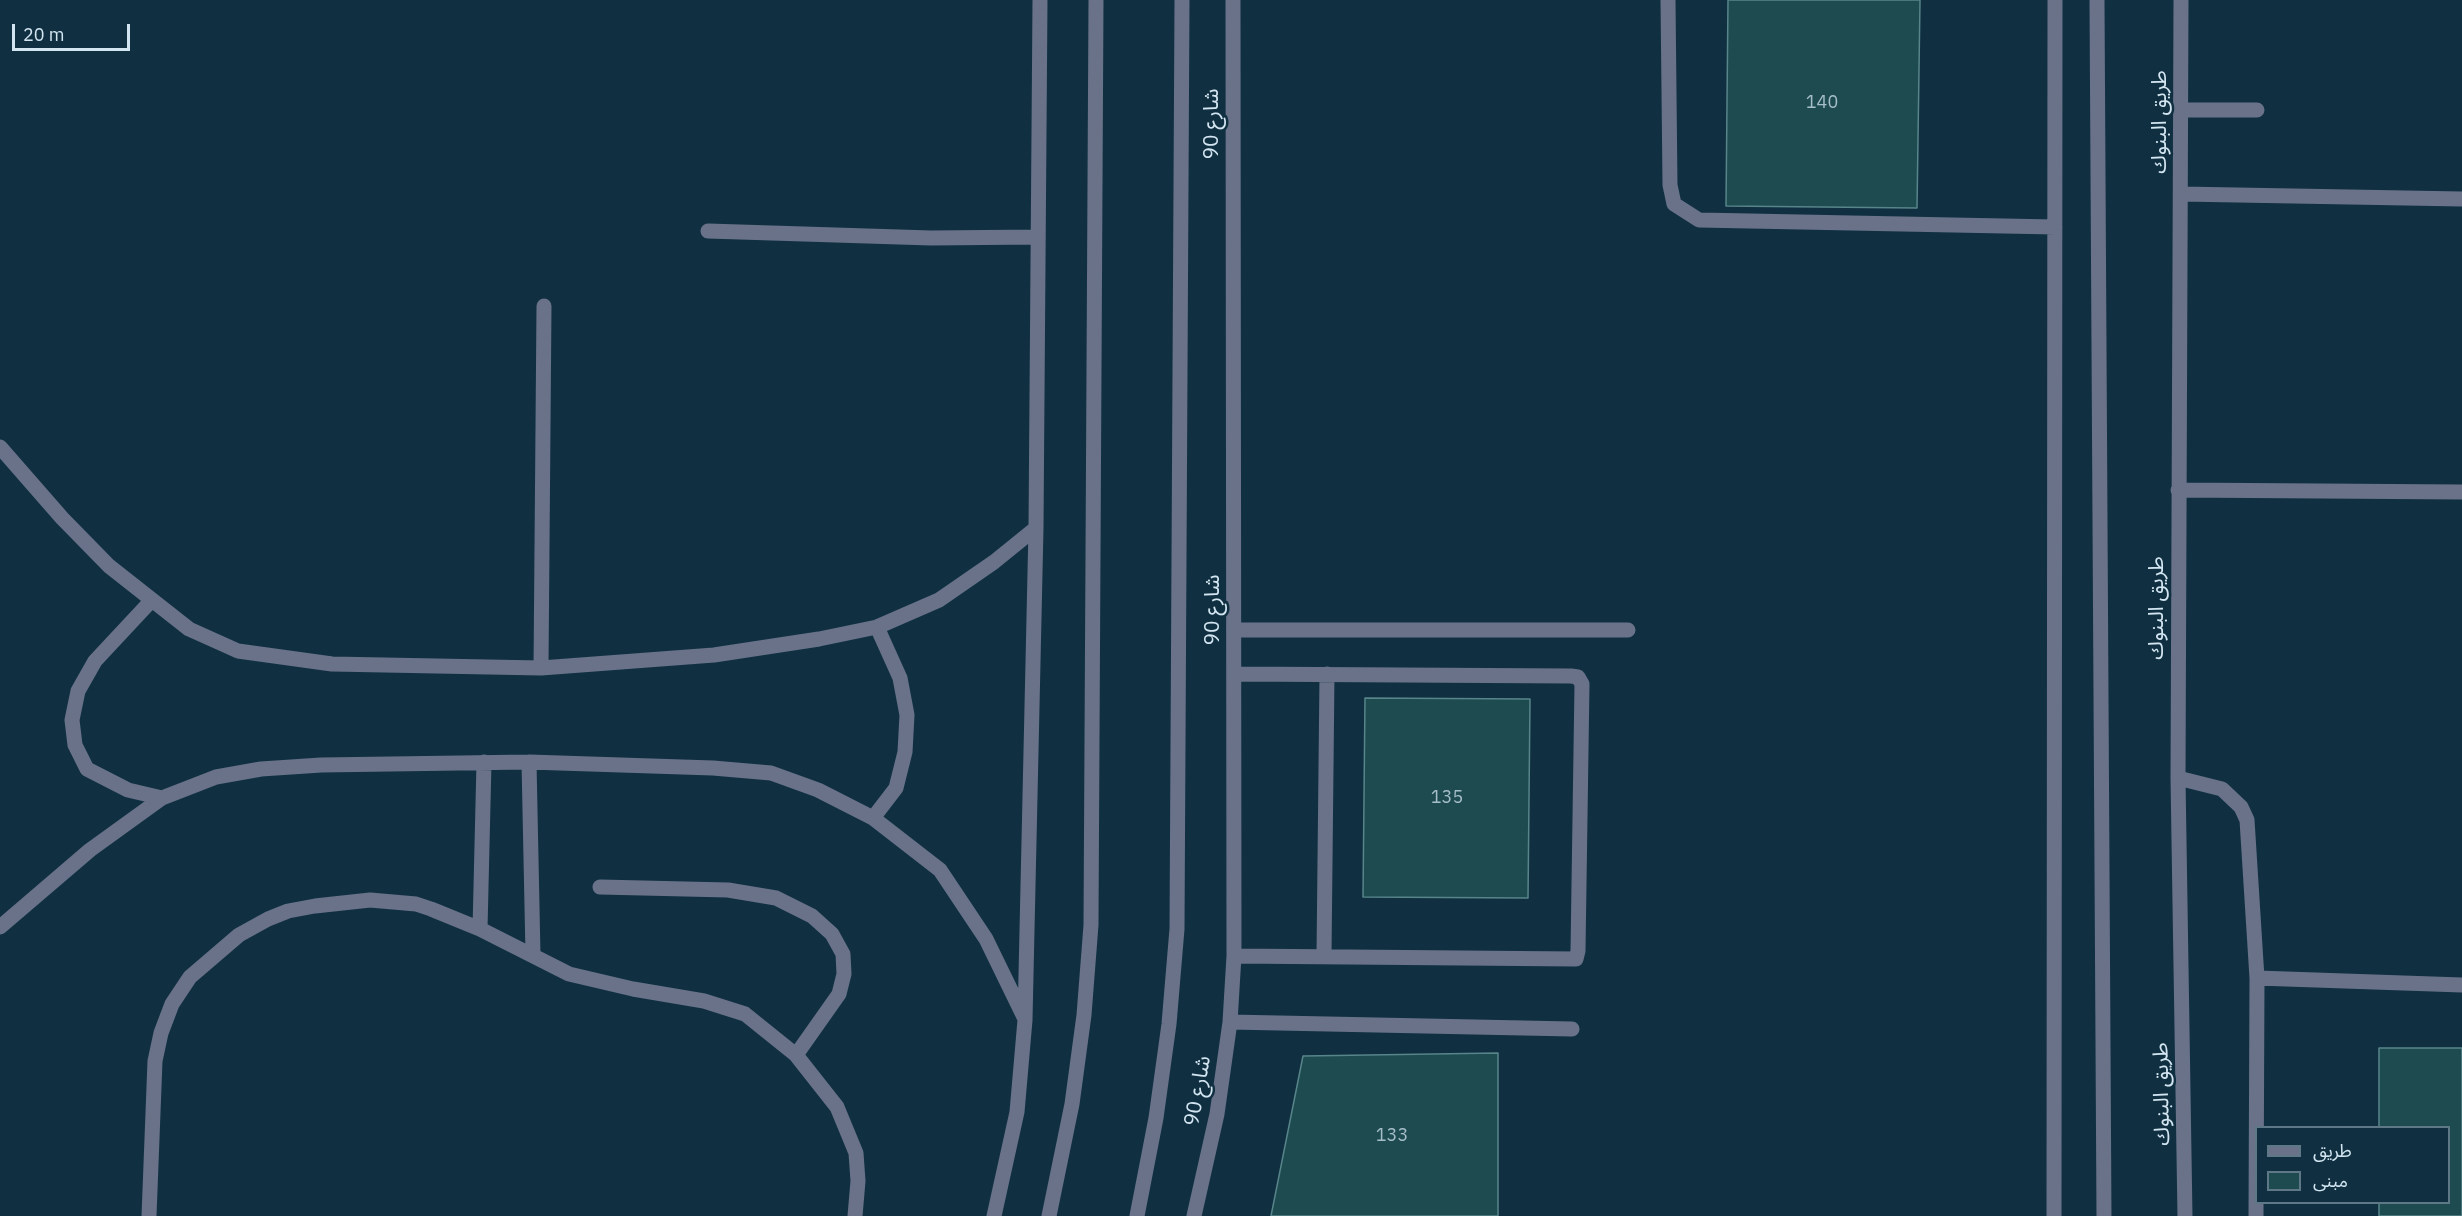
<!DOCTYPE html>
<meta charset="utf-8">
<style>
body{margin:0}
#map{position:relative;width:2462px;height:1216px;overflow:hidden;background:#103042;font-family:"IBM Plex Sans","Noto Sans Arabic",sans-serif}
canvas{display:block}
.legend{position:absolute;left:2255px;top:1126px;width:195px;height:78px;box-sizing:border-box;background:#103042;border:2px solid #5e7888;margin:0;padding:8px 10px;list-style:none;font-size:18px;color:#d3e5f1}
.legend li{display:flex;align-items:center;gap:12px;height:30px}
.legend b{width:30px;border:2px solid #5e7888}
.scale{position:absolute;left:12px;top:24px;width:118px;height:27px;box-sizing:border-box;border:3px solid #d3e5f1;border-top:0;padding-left:8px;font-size:18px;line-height:21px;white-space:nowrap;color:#d3e5f1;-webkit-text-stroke:4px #103042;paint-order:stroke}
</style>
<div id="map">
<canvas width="2462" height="1216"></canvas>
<ul class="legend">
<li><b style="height:8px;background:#697289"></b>طريق</li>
<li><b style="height:16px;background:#1e4b50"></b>مبنى</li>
</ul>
<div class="scale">20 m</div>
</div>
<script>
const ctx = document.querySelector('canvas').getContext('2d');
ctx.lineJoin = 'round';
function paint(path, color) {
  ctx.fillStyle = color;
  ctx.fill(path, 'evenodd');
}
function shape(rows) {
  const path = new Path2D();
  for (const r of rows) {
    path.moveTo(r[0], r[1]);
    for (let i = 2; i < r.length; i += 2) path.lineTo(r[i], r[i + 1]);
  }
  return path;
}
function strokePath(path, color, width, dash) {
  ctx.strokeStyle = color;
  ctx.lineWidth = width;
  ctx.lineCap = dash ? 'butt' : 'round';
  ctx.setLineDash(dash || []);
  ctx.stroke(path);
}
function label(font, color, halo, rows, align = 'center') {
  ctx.font = font + ' "IBM Plex Sans","Noto Sans Arabic",sans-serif';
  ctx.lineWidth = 5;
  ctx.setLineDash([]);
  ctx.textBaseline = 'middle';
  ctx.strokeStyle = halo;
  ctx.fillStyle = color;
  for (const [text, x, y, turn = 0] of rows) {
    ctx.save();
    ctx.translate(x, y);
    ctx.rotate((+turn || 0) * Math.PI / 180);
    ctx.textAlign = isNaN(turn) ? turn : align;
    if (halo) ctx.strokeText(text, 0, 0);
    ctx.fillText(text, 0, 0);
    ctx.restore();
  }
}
const building = shape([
 [1728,0,1920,0,1917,208,1726,206,1728,0],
 [1365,698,1530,699,1528,898,1363,897,1365,698],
 [2379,1048,2462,1048,2462,1216,2379,1216,2379,1202,2448,1202,2448,1128,2379,1128,2379,1048],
 [1498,1053,1498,1216,1271,1216,1303,1056,1498,1053]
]);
const minor = shape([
 [1668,0,1670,185,1674,204,1699,220,2055,227],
 [2097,0,2104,1216],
 [2181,0,2178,778,2185,1216],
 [2181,110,2257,110],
 [2181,194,2462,199],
 [708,231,931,238,1038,237],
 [0,447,62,518,109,566,189,629,238,651,332,664,541,668,714,655,819,639,877,627,939,600,994,562,1036,528],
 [2178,490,2462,492],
 [151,601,95,661,78,691,72,720,75,745,87,769,128,790,162,798],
 [1234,630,1628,630],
 [541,668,544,306],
 [529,762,533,955],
 [2178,778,2222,789,2241,807,2247,820,2257,978,2256,1216],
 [873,818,896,788,905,752,907,715,900,678,877,627],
 [600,887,728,890,776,898,812,916,832,934,843,954,844,974,839,994,796,1055],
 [0,927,90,850,162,798,216,777,261,769,321,765,529,762,713,768,771,773,818,790,873,818,940,870,986,939,1024,1017],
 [480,929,484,762],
 [1234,956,1576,959,1578,951,1582,684,1578,677,1571,676,1234,674],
 [1324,956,1327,674],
 [2257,978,2462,985],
 [1230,1022,1572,1029],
 [149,1216,155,1061,161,1033,172,1004,190,977,239,935,268,919,288,911,315,906,370,900,416,904,431,909,480,929,569,974,633,989,704,1001,745,1014,796,1055,837,1107,856,1153,858,1181,855,1216],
 [994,1216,1017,1112,1025,1020,1036,528,1040,0],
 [1049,1216,1072,1104,1084,1015,1091,925,1096,0],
 [1137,1216,1156,1118,1169,1024,1177,929,1182,0],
 [1194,1216,1217,1114,1230,1022,1234,956,1233,0],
 [2054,1216,2055,0]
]);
const numberNames = [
 ["140",1822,103],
 ["135",1447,798],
 ["133",1392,1136]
];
const streetNames = [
 ["طريق البنوك",2160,122,-90],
 ["شارع 90",1212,124,-90],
 ["طريق البنوك",2157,608,-90],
 ["شارع 90",1213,610,-90],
 ["شارع 90",1198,1091,-80],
 ["طريق البنوك",2162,1094,-91]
];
paint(building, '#1e4b50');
strokePath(building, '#58858a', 1.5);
strokePath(minor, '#697289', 15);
label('18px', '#a6bec9', null, numberNames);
label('21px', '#d3e5f1', '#103042', streetNames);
</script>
